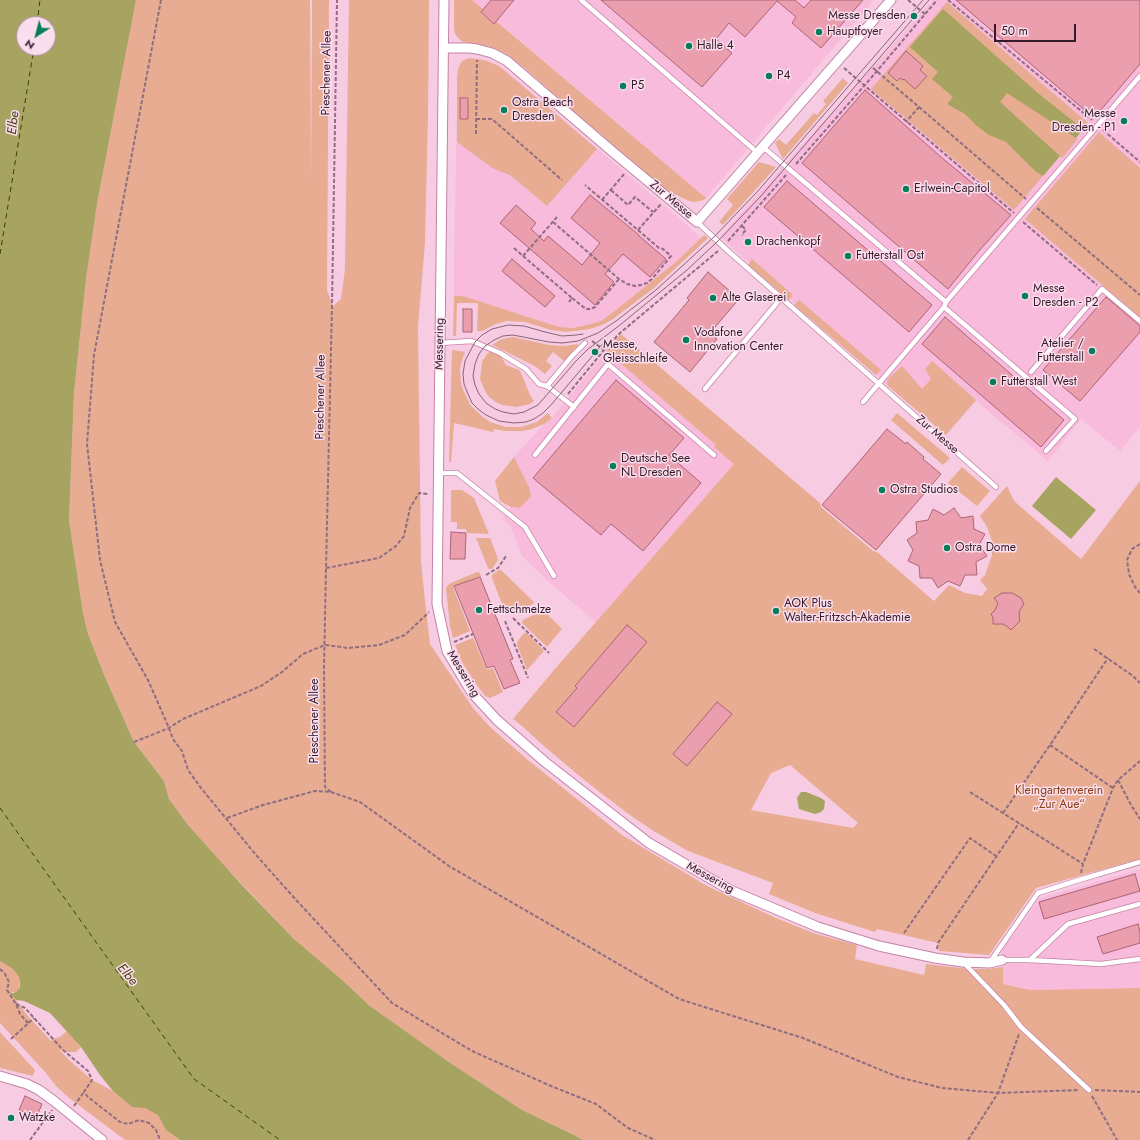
<!DOCTYPE html>
<meta charset="utf-8">
<style>
body{margin:0}
#map{position:relative;width:1140px;height:1140px;overflow:hidden;background:#f7cce2;font-family:Jost,sans-serif}
canvas{display:block}
.north{position:absolute;left:16px;top:16px;width:40px;height:40px;box-sizing:border-box;background:#fbdeed;border:1px solid #ac909f;border-radius:50%;rotate:216deg;font-size:11px;font-weight:700;line-height:16px;text-align:center;color:#351b2a}
.north::after{content:'';display:block;margin:auto;width:14px;height:18px;background:#057d5b;clip-path:polygon(50% 0,100% 100%,50% 72%,0 100%)}
.scale{position:absolute;left:994px;top:24px;width:82px;height:18px;box-sizing:border-box;border:2px solid #351b2a;border-top:0;padding-left:5px;font-size:12px;line-height:14px;white-space:nowrap;color:#351b2a;-webkit-text-stroke:3px #fbdeed;paint-order:stroke}
</style>
<div id="map">
<canvas width="1140" height="1140"></canvas>
<div class="north">N</div>
<div class="scale">50 m</div>
</div>
<script>
const ctx = document.querySelector('canvas').getContext('2d');
ctx.lineJoin = 'round';
function paint(path, color) {
  ctx.fillStyle = color;
  ctx.fill(path, 'evenodd');
}
function shape(rows) {
  const path = new Path2D();
  for (const r of rows) {
    path.moveTo(r[0], r[1]);
    for (let i = 2; i < r.length; i += 2) path.lineTo(r[i], r[i + 1]);
  }
  return path;
}
function strokePath(path, color, width, dash) {
  ctx.strokeStyle = color;
  ctx.lineWidth = width;
  ctx.lineCap = dash ? 'butt' : 'round';
  ctx.setLineDash(dash || []);
  ctx.stroke(path);
}
function label(font, color, halo, rows, align = 'center') {
  ctx.font = font + ' Jost,sans-serif';
  ctx.lineWidth = 3;
  ctx.setLineDash([]);
  ctx.textBaseline = 'middle';
  ctx.strokeStyle = halo;
  ctx.fillStyle = color;
  for (const [text, x, y, turn = 0] of rows) {
    ctx.save();
    ctx.translate(x, y);
    ctx.rotate((+turn || 0) * Math.PI / 180);
    ctx.textAlign = isNaN(turn) ? turn : align;
    if (halo) ctx.strokeText(text, 0, 0);
    ctx.fillText(text, 0, 0);
    ctx.restore();
  }
}
const built = shape([
 [472,0,874,0,706,198,497,21,494,24,481,12,483,9],
 [933,0,1140,0,1140,427,1120,451,1081,419,1048,461,976,401,946,435,888,386,720,237],
 [469,58,475,58,491,62,499,66,506,71,688,226,701,239,676,262,612,313,601,321,591,324,573,328,559,327,463,296,454,296,454,253,458,69,462,61],
 [606,351,716,445,714,447,734,464,596,622,550,583,522,556,510,526,502,519,511,507,520,508,531,496,529,487,514,457,544,424,552,418],
 [1140,869,1140,988,1030,990,1003,984,1002,950,1040,898]
]);
const green = shape([
 [136,0,310,0,311,183,312,0,329,0,327,290,333,306,341,299,345,269,349,0,429,0,428,116,425,242,418,327,421,560,425,601,430,644,473,708,490,727,528,760,622,835,707,886,776,918,816,934,857,945,855,959,924,975,926,964,970,969,988,969,1003,967,1003,984,1030,990,1140,988,1140,1140,583,1140,572,1134,522,1110,449,1062,370,1006,340,978,294,939,216,857,188,825,169,799,164,781,134,742,105,677,88,634,83,613,69,520,74,393,86,279,97,204],
 [454,0,472,0,483,9,481,13,494,23,496,21,706,198,704,200,694,202,689,201,672,193,664,188,587,123,527,70,508,55,492,47,463,42,458,38,455,34,454,28],
 [947,2,1088,123,1076,138,1077,140,1062,158,1060,156,1014,210,871,89],
 [906,51,923,66,920,70,927,76,915,89,904,79,903,80,900,78,897,81,888,73],
 [469,58,484,60,499,66,597,149,547,206,510,175,494,169,457,142,457,78,458,69,462,61],
 [843,78,848,83,783,159,775,143,779,139,786,145,814,113,817,115,826,104,823,101],
 [1099,132,1140,168,1140,317,1025,219],
 [759,162,776,167,737,210,723,225,719,222,733,205,727,199],
 [704,235,708,238,680,264,654,288,613,319,602,325,590,329,566,332,551,330,525,322,507,321,496,324,482,331,477,331,478,304,476,303,457,303,456,336,453,336,454,296,463,296,559,327,573,328,591,324,601,321,612,313,676,262],
 [752,259,793,295,789,300,748,265],
 [799,300,881,370,876,375,794,305],
 [621,334,820,503,821,507,873,551,877,552,934,601,949,585,965,593,982,596,987,589,980,580,985,575,992,555,992,541,987,527,980,516,1007,486,1014,501,1081,559,1140,481,1140,859,1036,888,989,955,939,951,938,943,877,929,875,932,815,913,769,894,773,883,688,851,652,830,627,813,583,779,545,747,522,726,513,719,554,670,734,464,714,447,716,445,606,351],
 [790,765,858,823,853,828,751,810,771,773],
 [513,337,549,345,564,346,577,344,578,346,564,361,553,352,546,361,552,366,545,374,535,366,492,345,500,340,507,338],
 [452,350,465,352,461,363,460,369,461,384,464,392,471,406,483,417,490,422,506,427,521,427,537,422,548,413,552,418,544,424,532,429,522,431,505,431,494,429,493,432,454,423,451,462,449,462],
 [490,351,501,356,506,365,519,370,521,373,530,395,534,401,530,404,517,407,502,405,496,402,489,397,485,391,480,379,482,362,487,354],
 [932,361,976,400,946,435,888,386,887,382,889,378,902,366,922,389,931,379,925,369],
 [897,413,950,458,943,465,891,420],
 [514,457,529,487,531,496,520,508,511,507,500,501,495,481],
 [962,467,990,491,977,506,948,483],
 [451,490,462,490,474,498,489,534,467,533,466,529,457,529,457,522,451,522],
 [476,538,490,538,497,556,498,560,492,569,489,569,488,568],
 [500,569,534,602,533,604,514,613,511,612,502,604,492,578,492,575],
 [477,572,479,572,481,576,453,587,470,631,453,638,450,626,446,588,448,585,451,583],
 [542,611,545,612,562,629,547,647,522,623,523,620],
 [524,633,527,633,544,651,527,670,517,645,517,642],
 [473,638,487,670,493,668,503,692,490,698,485,696,474,681,462,662,455,645],
 [0,961,13,969,19,977,19,989,16,992,10,992,27,1015,51,1041,53,1039,60,1037,67,1031,81,1047,76,1052,67,1052,63,1050,60,1050,69,1060,92,1080,113,1091,132,1107,145,1107,158,1115,166,1130,180,1140,125,1140,68,1097,56,1086,46,1073,0,1023],
 [0,1032,35,1070,33,1076,0,1068]
]);
const water = shape([
 [0,0,136,0,97,204,86,279,74,393,69,520,83,613,88,634,105,677,134,742,164,781,169,799,188,825,240,883,294,939,340,978,370,1006,449,1062,522,1110,572,1134,583,1140,180,1140,166,1130,158,1115,145,1108,132,1107,113,1091,100,1075,81,1047,50,1013,24,1001,16,1000,9,992,13,993,16,992,19,989,20,986,19,977,13,969,0,961],
 [24,24,48,24,48,48,24,48],
 [943,9,1039,94,1083,129,1076,138,1007,93,1000,102,1060,156,1043,176,1035,171,1006,142,989,135,977,126,965,114,947,104,953,97,932,79,938,72,910,47],
 [1056,477,1096,510,1071,539,1032,506],
 [801,792,806,792,821,798,825,801,824,809,821,812,815,814,799,809,797,798]
]);
const ferry = shape([
 [37,24,40,0],
 [0,254,34,48],
 [0,808,194,1079,280,1140]
]);
const building = shape([
 [491,0,514,0,494,24,481,12,491,0],
 [601,0,795,0,804,8,811,0,863,0,821,48,792,23,796,17,777,1,745,37,729,23,716,39,732,53,702,87,601,0],
 [956,0,1140,0,1140,64,1094,118,956,0],
 [906,51,923,66,920,70,927,76,915,89,904,79,903,80,900,78,897,81,888,73,906,51],
 [865,90,941,157,1011,215,978,252,948,289,802,163,865,90],
 [460,98,468,98,468,119,460,119,460,98],
 [787,181,932,305,909,332,764,207,787,181],
 [590,195,639,235,638,235,666,259,650,277,623,254,605,274,614,282,595,305,500,223,516,205,536,223,531,229,544,241,548,236,582,265,600,243,571,218,590,195],
 [512,259,555,296,545,307,502,271,512,259],
 [708,272,739,299,710,333,717,339,690,372,654,342,689,300,687,298,708,272],
 [1106,297,1140,326,1140,332,1080,401,1043,370,1106,297],
 [463,309,472,309,472,332,463,332,463,309],
 [945,317,1064,420,1041,447,922,344,945,317],
 [616,380,684,438,669,455,701,483,643,551,611,524,601,535,533,478,616,380],
 [887,429,906,444,907,442,924,457,923,459,941,474,876,550,822,505,887,429],
 [954,508,961,518,973,516,974,529,985,534,979,545,987,556,976,562,977,575,965,575,960,586,948,581,938,588,932,578,920,578,919,566,908,561,913,550,907,540,917,533,916,522,928,520,933,509,944,515,954,508],
 [451,532,466,533,465,559,450,559,451,532],
 [480,577,513,659,510,660,520,683,504,689,494,666,487,668,454,586,480,577],
 [1002,593,1012,593,1021,598,1024,604,1020,610,1019,614,1020,621,1011,630,1008,627,1003,624,993,624,993,618,991,614,995,610,998,603,994,598,1002,593],
 [627,625,647,642,574,727,556,712,577,688,575,686,627,625],
 [717,702,732,714,687,766,673,754,717,702],
 [1135,874,1140,891,1044,919,1039,902,1135,874],
 [1138,924,1140,932,1140,943,1103,954,1097,937,1138,924],
 [25,1096,42,1104,36,1118,19,1110,25,1096]
]);
const path = shape([
 [161,0,94,355,87,444,100,560,115,622,148,680,169,728,173,739,182,751,188,770,201,788,256,855,298,902,392,1003,472,1051,551,1086,596,1104,628,1128,655,1140],
 [908,0,925,14],
 [948,0,1092,120],
 [844,68,1014,213],
 [873,68,919,107,906,122],
 [919,107,1026,199],
 [476,119,492,119,562,180],
 [1103,130,1140,162],
 [476,134,477,60],
 [796,164,877,71,937,0],
 [611,190,628,205,635,197,653,212],
 [602,200,625,173],
 [1037,208,1140,295],
 [553,222,619,279,627,284,635,286,641,285,647,283,652,279,671,256,663,249,659,248,585,185],
 [1023,222,1097,285],
 [742,226,746,230,742,234,743,235],
 [638,230,661,204],
 [728,241,786,175],
 [514,248,523,256,557,217],
 [523,256,572,298,569,302],
 [572,298,586,309,591,309,595,307,619,279],
 [592,341,604,350],
 [568,394,604,350,620,333,718,251],
 [1140,544,1132,549,1127,560,1129,574,1135,587,1140,593],
 [326,568,379,558,396,546,404,536,410,508,419,493,428,494],
 [486,575,498,568,506,556],
 [513,618,549,653],
 [505,621,528,678],
 [454,642,473,634],
 [1094,649,1133,676,1140,683],
 [134,742,169,728,183,719,261,686,282,672,303,654,325,645,348,648,379,645,405,635,429,612],
 [1050,745,1113,788],
 [1118,780,1131,805,1140,819],
 [331,792,325,787,324,668,326,568,332,306,337,0],
 [970,792,1083,864],
 [1003,813,1050,745,1108,658],
 [227,818,263,805,315,791,331,792,360,802,449,866,679,999,803,1038,898,1077,942,1088,998,1093,1079,1090],
 [1081,873,1083,864,1113,788,1118,780,1140,761],
 [904,933,970,838,996,856],
 [937,949,938,943,1019,823],
 [0,969,5,974,9,982,7,990,16,1004,20,1014,28,1023],
 [16,1004,25,1008,63,1050,88,1071,92,1080,84,1092,88,1097,120,1122,128,1124,139,1120,149,1123,156,1130,160,1140],
 [11,1039,34,1018],
 [1095,1090,1140,1092],
 [1092,1096,1117,1140],
 [74,1106,84,1092],
 [30,1140,52,1110],
 [968,1140,998,1093,1019,1034]
]);
const service = shape([
 [581,0,758,153],
 [763,147,946,302],
 [697,222,727,250,996,487],
 [944,307,946,302,1140,76],
 [440,343,472,341,500,353,526,369,539,384,547,386,574,407],
 [1031,372,1102,289,1140,321],
 [547,386,572,356,585,343],
 [705,389,781,298],
 [863,402,944,307,1075,419,1046,451],
 [535,455,608,364,714,455],
 [439,473,457,473,525,527,554,576],
 [1002,960,1030,960,1101,964,1140,959],
 [1030,960,1068,924,1140,904],
 [990,962,1038,893,1079,880,1140,862],
 [964,963,1004,1005,1021,1027,1089,1090]
]);
const minor = shape([
 [444,0,437,604,447,651,472,693,497,720,545,762,649,843,730,890,818,927,879,946,935,958,963,962,989,963,1002,960],
 [444,48,469,48,477,49,492,53,507,61,613,152,697,222,891,0],
 [0,1076,27,1084,39,1090,54,1101,102,1140]
]);
const tram = shape([
 [923,0,758,191,714,237,656,290,616,321,598,333,578,341,562,343,549,342,513,335,503,336,494,340,485,346,479,354,475,364,473,376,475,385,479,394,486,403,495,409,503,412,514,414,524,412,538,405,576,361,587,350,620,325,687,270,718,241,761,196,929,0],
 [583,334,576,335,562,336,545,332,524,326,508,325,492,329,482,335,475,342,465,361,463,374,464,384,468,394,472,403,478,409,486,415,499,421,514,423,526,422,534,419,543,413,551,405,605,341]
]);
const markers = [
 [914,16,4,"#057d5b"],
 [819,32,4,"#057d5b"],
 [689,46,4,"#057d5b"],
 [769,76,4,"#057d5b"],
 [623,86,4,"#057d5b"],
 [504,110,4,"#057d5b"],
 [1124,121,4,"#057d5b"],
 [906,189,4,"#057d5b"],
 [748,242,4,"#057d5b"],
 [848,256,4,"#057d5b"],
 [1025,296,4,"#057d5b"],
 [713,298,4,"#057d5b"],
 [686,340,4,"#057d5b"],
 [1092,351,4,"#057d5b"],
 [595,352,4,"#057d5b"],
 [993,382,4,"#057d5b"],
 [613,466,4,"#057d5b"],
 [882,490,4,"#057d5b"],
 [947,548,4,"#057d5b"],
 [479,610,4,"#057d5b"],
 [776,611,4,"#057d5b"],
 [11,1118,4,"#057d5b"]
];
const poiNames = [
 ["Messe Dresden",906,16,"right"],
 ["Hauptfoyer",827,32],
 ["Halle 4",697,46],
 ["P4",777,76],
 ["P5",631,86],
 ["Ostra Beach",512,103],
 ["Dresden",512,117],
 ["Messe",1116,114,"right"],
 ["Dresden - P1",1116,128,"right"],
 ["Erlwein-Capitol",914,189],
 ["Drachenkopf",756,242],
 ["Futterstall Ost",856,256],
 ["Messe",1033,289],
 ["Dresden - P2",1033,303],
 ["Alte Glaserei",721,298],
 ["Vodafone",694,333],
 ["Innovation Center",694,347],
 ["Atelier /",1084,344,"right"],
 ["Futterstall",1084,358,"right"],
 ["Messe,",603,345],
 ["Gleisschleife",603,359],
 ["Futterstall West",1001,382],
 ["Deutsche See",621,459],
 ["NL Dresden",621,473],
 ["Ostra Studios",890,490],
 ["Ostra Dome",955,548],
 ["AOK Plus",784,604],
 ["Walter-Fritzsch-Akademie",784,618],
 ["Fettschmelze",487,610],
 ["Watzke",19,1118]
];
const streetNames = [
 ["Pieschener Allee",327,73,-89],
 ["Zur Messe",671,200,40],
 ["Messering",440,344,-89],
 ["Pieschener Allee",321,397,-89],
 ["Zur Messe",937,435,41],
 ["Messering",463,674,59],
 ["Pieschener Allee",315,721,-90],
 ["Messering",710,878,29]
];
const parkNames = [
 ["Kleingartenverein",1059,791],
 ["„Zur Aue“",1059,805]
];
const waterNames = [
 ["Elbe",14,123,-83],
 ["Elbe",127,975,50]
];
paint(built, '#f8bbdc');
paint(green, '#e7ac91');
paint(water, '#a7a360');
strokePath(ferry, '#403d05', 1, [5, 4]);
paint(building, '#ea9eae');
strokePath(building, '#ab6575', 1);
strokePath(service, '#c382a6', 6);
strokePath(minor, '#c382a6', 11);
strokePath(path, '#906e81', 2, [4, 2]);
strokePath(service, '#fff', 4.5);
strokePath(minor, '#fff', 9);
strokePath(tram, '#866476', 1);
for (const [x, y, r, color] of markers) {
  const dot = new Path2D();
  dot.arc(x, y, r, 0, 2 * Math.PI);
  ctx.fillStyle = color;
  ctx.fill(dot);
  strokePath(dot, '#fbdeed', 1.5);
}
label('12px', '#351b2a', '#fbdeed', poiNames, 'left');
label('12px', '#351b2a', '#fbdeed', streetNames);
label('12px', '#8b3e12', '#fbdeed', parkNames);
label('italic 13px', '#403d05', '#fbdeed', waterNames);
</script>
